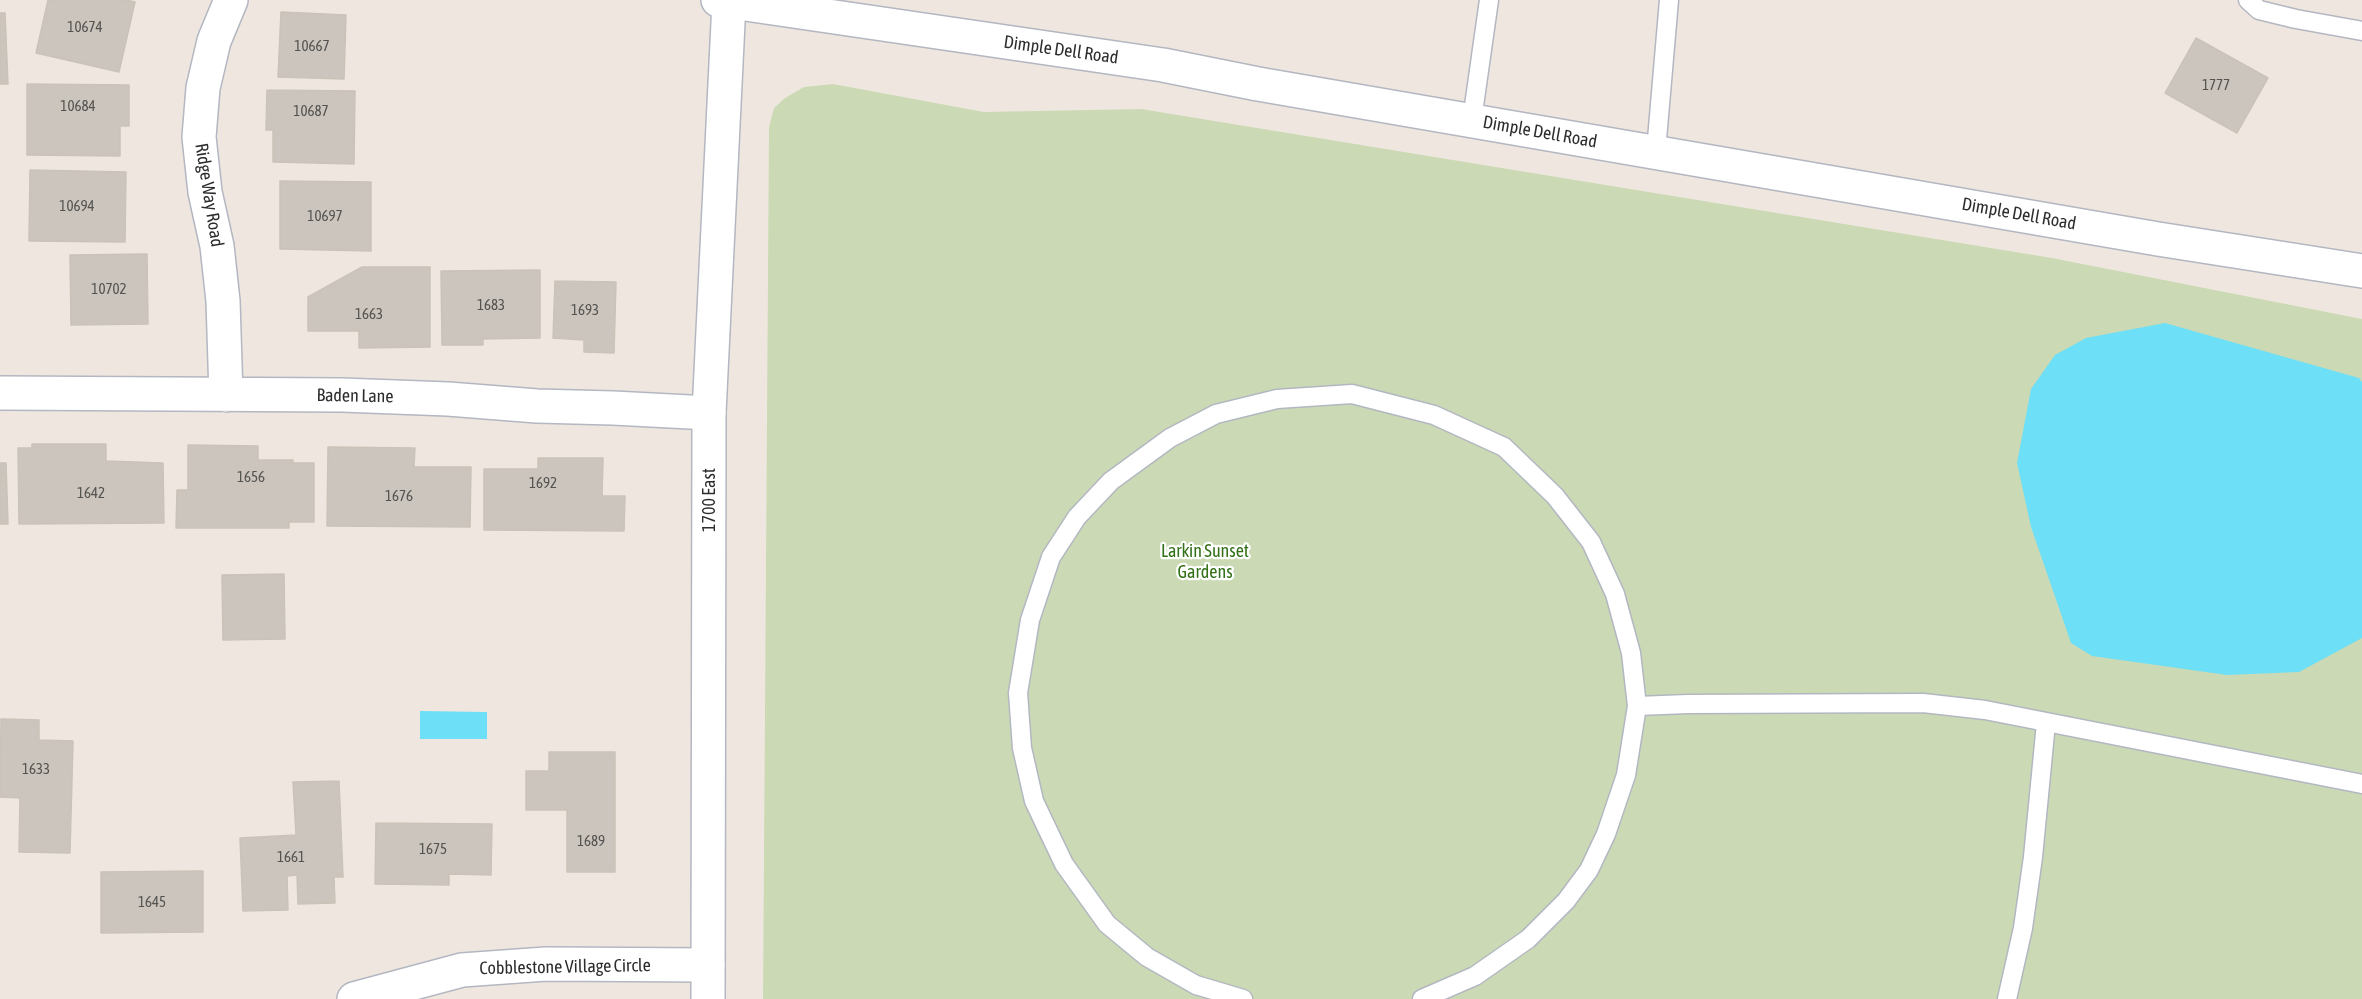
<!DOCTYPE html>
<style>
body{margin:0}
canvas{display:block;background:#efe7df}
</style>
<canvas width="2362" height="999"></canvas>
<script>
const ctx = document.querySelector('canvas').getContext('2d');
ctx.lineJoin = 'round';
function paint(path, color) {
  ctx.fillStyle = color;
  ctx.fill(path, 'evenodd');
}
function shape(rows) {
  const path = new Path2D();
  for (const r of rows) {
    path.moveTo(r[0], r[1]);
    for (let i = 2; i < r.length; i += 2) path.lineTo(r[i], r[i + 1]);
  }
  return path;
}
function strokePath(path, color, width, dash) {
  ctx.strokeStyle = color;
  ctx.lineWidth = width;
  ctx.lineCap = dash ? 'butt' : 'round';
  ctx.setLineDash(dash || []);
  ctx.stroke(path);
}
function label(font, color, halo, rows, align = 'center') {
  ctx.font = font + ' "Asap Condensed",sans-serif';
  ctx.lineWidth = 4.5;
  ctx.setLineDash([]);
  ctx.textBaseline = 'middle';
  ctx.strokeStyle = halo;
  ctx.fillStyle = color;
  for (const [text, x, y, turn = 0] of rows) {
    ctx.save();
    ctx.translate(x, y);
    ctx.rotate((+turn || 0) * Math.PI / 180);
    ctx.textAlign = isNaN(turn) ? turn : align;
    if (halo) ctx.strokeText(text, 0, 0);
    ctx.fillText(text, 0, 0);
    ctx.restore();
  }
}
const cemetery = shape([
 [833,84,984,112,1141,109,2052,258,2362,319,2362,999,763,999,769,127,774,108,785,98,804,87]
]);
const water = shape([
 [2165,323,2359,378,2362,382,2362,638,2299,672,2227,675,2092,656,2071,643,2031,527,2017,463,2031,389,2055,355,2086,338],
 [420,711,487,712,487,739,420,739]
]);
const building = shape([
 [48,0,126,0,135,2,119,72,36,53,48,0],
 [281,12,346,15,344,79,278,77,281,12],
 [0,13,5,13,8,84,0,84,0,13],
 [2196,38,2268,78,2237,133,2165,93,2196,38],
 [27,84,129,85,129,126,120,126,120,156,27,155,27,84],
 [267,90,355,91,354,164,273,162,273,130,266,130,267,90],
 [30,170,126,172,125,242,29,241,30,170],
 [280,181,371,182,371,251,280,249,280,181],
 [147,254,148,324,71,325,70,255,147,254],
 [362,267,430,267,430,347,359,348,359,331,308,331,308,297,362,267],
 [540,270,540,338,483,339,483,345,442,345,441,271,540,270],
 [555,281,616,282,614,353,584,352,584,340,553,338,555,281],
 [32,444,106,444,106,461,163,463,164,523,19,524,18,448,32,448,32,444],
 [188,445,258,446,258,460,293,460,293,463,314,463,314,522,289,522,289,528,176,528,177,490,188,490,188,445],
 [328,447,415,448,414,467,471,467,470,527,327,526,328,447],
 [538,458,603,458,602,496,625,496,624,531,484,530,484,469,538,469,538,458],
 [0,463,6,463,8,524,0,524,0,463],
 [284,574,285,639,223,640,222,575,284,574],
 [1,719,39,720,39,740,73,741,70,853,19,852,20,798,0,797,1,719],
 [549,752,615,752,615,872,567,872,567,810,526,810,526,771,549,771,549,752],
 [339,781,343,877,334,877,335,903,298,904,297,875,287,876,288,910,243,911,240,838,296,835,293,782,339,781],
 [376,823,492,824,491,875,449,874,449,885,375,884,376,823],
 [203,871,203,932,101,933,101,872,203,871]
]);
const lane = shape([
 [2248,0,2259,10,2296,19,2362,31],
 [1472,120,1489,0],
 [1656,151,1669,0],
 [1637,706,1688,704,1923,703,1985,710,2362,784],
 [1243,999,1196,985,1147,957,1107,924,1064,864,1034,801,1022,748,1018,693,1030,620,1051,557,1077,517,1111,481,1170,438,1216,414,1277,399,1352,394,1434,415,1504,447,1555,496,1591,542,1615,594,1631,653,1637,706,1626,775,1606,834,1589,870,1566,901,1528,939,1475,976,1422,999],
 [2007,999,2023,928,2033,857,2046,723]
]);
const street = shape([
 [0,393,342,395,448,399,537,406,613,408,709,413],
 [226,395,223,301,217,246,205,192,199,137,203,88,214,41,231,0],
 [354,999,462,970,546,964,708,965]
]);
const secondary = shape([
 [718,0,1163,65,1258,84,2158,239,2362,271],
 [708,999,709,413,729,2]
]);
const numberNames = [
 ["10674",85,27],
 ["10667",312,46],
 ["1777",2216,85],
 ["10684",78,106],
 ["10687",311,111],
 ["10694",77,206],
 ["10697",325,216],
 ["10702",109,289],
 ["1683",491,305],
 ["1693",585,310],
 ["1663",369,314],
 ["1656",251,477],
 ["1692",543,483],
 ["1642",91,493],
 ["1676",399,496],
 ["1633",36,769],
 ["1689",591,841],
 ["1675",433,849],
 ["1661",291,857],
 ["1645",152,902]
];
const streetNames = [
 ["Dimple Dell Road",1061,50,8],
 ["Dimple Dell Road",1540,132,10],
 ["Ridge Way Road",209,195,81],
 ["Dimple Dell Road",2019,214,10],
 ["Baden Lane",355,396,1],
 ["1700 East",709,500,-90],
 ["Cobblestone Village Circle",565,967,-1]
];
const parkNames = [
 ["Larkin Sunset",1205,551],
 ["Gardens",1205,572]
];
paint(cemetery, '#cbdab5');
paint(water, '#6ddff6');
paint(building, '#cbc5bd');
strokePath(building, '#cbc2b8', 1.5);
strokePath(lane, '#b3b7c1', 21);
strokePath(street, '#b3b7c1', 36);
strokePath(secondary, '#b3b7c1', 36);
strokePath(lane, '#fff', 18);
strokePath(street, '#fff', 33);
strokePath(secondary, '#fff', 33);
label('15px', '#545351', null, numberNames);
label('18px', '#2d2d2d', '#fff', streetNames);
label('18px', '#327017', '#fff', parkNames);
</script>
